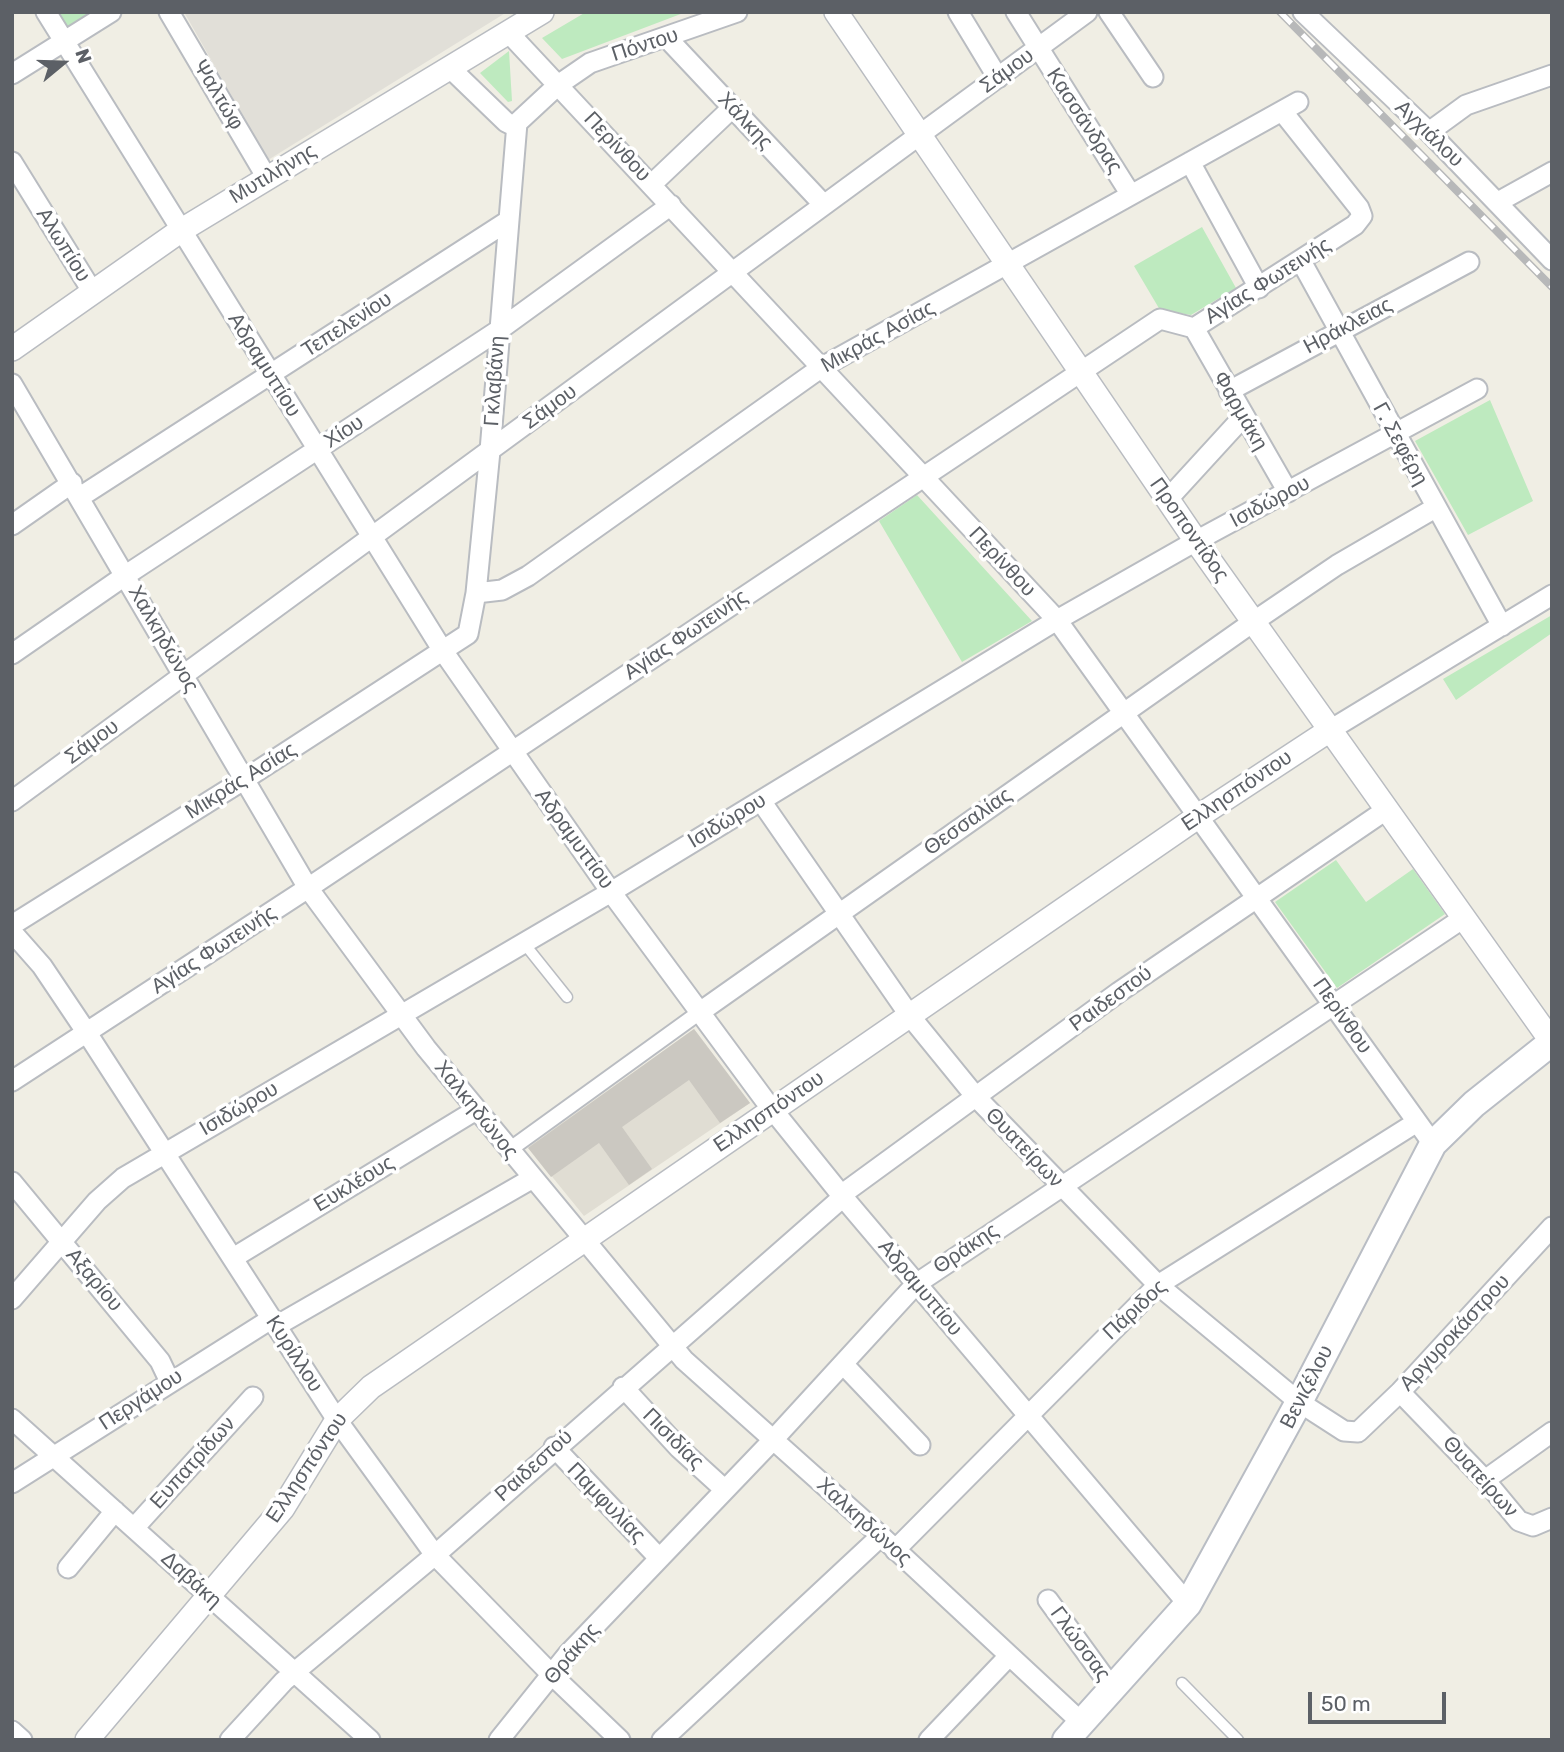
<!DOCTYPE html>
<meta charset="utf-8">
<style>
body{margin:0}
#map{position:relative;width:1564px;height:1752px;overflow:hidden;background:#f0eee4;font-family:Rubik,sans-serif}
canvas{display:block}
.frame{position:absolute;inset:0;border:14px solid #5c6066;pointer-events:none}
.north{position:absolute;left:28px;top:28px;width:70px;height:70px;-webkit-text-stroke:5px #fff;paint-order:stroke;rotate:71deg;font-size:19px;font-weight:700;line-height:28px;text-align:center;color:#5c6066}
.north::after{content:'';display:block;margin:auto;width:24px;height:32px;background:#5c6066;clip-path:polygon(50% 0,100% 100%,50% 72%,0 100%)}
.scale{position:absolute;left:1308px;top:1692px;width:138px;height:32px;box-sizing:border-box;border:4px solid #5c6066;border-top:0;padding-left:9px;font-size:21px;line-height:24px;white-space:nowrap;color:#5c6066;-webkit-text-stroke:5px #fff;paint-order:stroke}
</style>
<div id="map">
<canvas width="1564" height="1752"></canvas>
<div class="frame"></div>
<div class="north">N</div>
<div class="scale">50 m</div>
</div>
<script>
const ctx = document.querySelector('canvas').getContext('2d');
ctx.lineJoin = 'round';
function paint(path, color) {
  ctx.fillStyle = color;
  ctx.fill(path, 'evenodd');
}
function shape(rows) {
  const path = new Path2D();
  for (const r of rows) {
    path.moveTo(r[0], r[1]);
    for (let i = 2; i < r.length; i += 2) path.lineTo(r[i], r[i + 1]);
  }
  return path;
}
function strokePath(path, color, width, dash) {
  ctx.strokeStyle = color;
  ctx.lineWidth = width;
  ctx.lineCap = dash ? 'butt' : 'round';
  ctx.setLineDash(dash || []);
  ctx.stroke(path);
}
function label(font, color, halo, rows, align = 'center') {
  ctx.font = font + ' Rubik,sans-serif';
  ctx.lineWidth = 7;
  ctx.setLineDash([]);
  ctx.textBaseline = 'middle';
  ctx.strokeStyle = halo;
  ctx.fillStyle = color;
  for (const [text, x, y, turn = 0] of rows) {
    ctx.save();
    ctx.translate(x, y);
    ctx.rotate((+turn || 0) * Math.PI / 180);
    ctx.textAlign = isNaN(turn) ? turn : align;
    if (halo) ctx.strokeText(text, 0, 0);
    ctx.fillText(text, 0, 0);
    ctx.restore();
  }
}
const industrial = shape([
 [184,12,507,12,268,160]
]);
const education = shape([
 [694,1029,750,1103,584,1216,528,1147]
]);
const green = shape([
 [58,12,96,12,68,29],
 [586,12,686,12,562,59,542,38],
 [509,51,512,101,508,102,480,73],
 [1202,227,1236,288,1191,315,1160,310,1134,266],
 [1490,400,1533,501,1468,535,1415,441],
 [917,495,1032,621,962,662,879,521],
 [1552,615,1552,633,1456,700,1443,679],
 [1336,860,1366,902,1413,869,1445,914,1337,988,1275,902]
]);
const building = shape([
 [694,1029,750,1103,720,1123,689,1080,622,1127,652,1169,629,1185,599,1143,551,1177,528,1148]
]);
const service = shape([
 [523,942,567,997],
 [1182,1683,1238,1740]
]);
const pedestrian = shape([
 [509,1150,700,1012]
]);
const minor = shape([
 [46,12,443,651,611,892,764,1099,843,1197,1188,1604],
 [169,12,267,178],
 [958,12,998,78],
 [1016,12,1131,195],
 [1109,12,1153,77],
 [1303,12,1429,132,1552,260],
 [508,32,1057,620,1433,1144],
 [667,38,824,205],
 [450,68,506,122,516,127],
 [12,74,111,12],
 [1429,132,1466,105,1552,75],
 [12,162,92,291],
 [1190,162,1259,288],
 [652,184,732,108],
 [1498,202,1552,172],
 [1301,261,1502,626],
 [1194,328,1288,492],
 [12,384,308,888,426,1048,684,1360,881,1536,1081,1722],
 [1229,391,1469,262],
 [80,497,508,221],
 [1167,500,1243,417],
 [12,525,72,483],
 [476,593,502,590,528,576,822,367,1298,102],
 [12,654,126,575,499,330,671,205],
 [1330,730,1552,595],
 [12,801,1087,12],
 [761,801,910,1016,976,1097,1158,1285,1299,1402,1344,1431,1358,1432,1400,1392,1552,1227],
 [12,925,245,779,468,634,476,593,490,451,517,123,558,85,590,63,737,12],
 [12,932,42,966,87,1033,337,1420,435,1555,553,1676,620,1740],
 [700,1012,1253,622,1337,565,1435,508],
 [12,1081,308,888,1160,319,1194,328,1355,225,1362,216,1359,208,1282,111],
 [12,1182,160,1361,170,1382],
 [841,1195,1119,992,1386,810],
 [233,1258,476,1110],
 [12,1299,97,1201,123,1178,611,892,1057,620,1196,541,1477,389],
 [276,1326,533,1178],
 [844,1365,920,1445],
 [623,1387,679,1448,724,1489],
 [1400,1392,1485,1480,1519,1521,1533,1526,1552,1518],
 [12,1419,370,1740],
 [554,1447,659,1558],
 [1485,1480,1552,1432],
 [12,1483,271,1319],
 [134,1528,253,1397],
 [895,1550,1158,1285,1417,1122],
 [68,1568,115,1511],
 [1048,1600,1112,1688],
 [12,1731,22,1740],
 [230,1740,284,1681,435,1555,843,1197],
 [499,1740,568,1654,772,1441,916,1284,1462,919],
 [662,1740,881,1536],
 [929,1740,1009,1656]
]);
const tertiary = shape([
 [836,12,1196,541,1552,1042],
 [12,349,180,231,542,12],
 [87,1740,283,1508,337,1420,371,1387,1199,816,1330,730]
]);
const secondary = shape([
 [1066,1740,1188,1604,1299,1402,1433,1144,1474,1104,1552,1042]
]);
const rail = shape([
 [1280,12,1552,287]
]);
const streetNames = [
 ["Πόντου",645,45,-18],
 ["Σάμου",1007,71,-36],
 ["Ψαλτώφ",218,95,59],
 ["Χάλκης",745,121,47],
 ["Κασσάνδρας",1084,121,57],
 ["Αγχιάλου",1429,134,44],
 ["Περίνθου",617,147,47],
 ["Μυτιλήνης",273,174,-31],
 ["Αλωπίου",63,245,58],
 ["Αγίας Φωτεινής",1268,281,-32],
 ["Τεπελενίου",347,325,-33],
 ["Ηράκλειας",1348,326,-28],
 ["Μικράς Ασίας",878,337,-29],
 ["Αδραμυττίου",264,365,58],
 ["Γκλαβάνη",495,381,-86],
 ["Σάμου",550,407,-36],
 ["Φαρμάκη",1240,411,60],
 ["Χίου",344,432,-33],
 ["Γ. Σεφέρη",1400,444,61],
 ["Ισιδώρου",1270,502,-28],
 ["Προποντίδος",1189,530,55],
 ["Περίνθου",1002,562,47],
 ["Αγίας Φωτεινής",686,635,-34],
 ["Χαλκηδώνος",163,639,60],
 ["Σάμου",92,742,-36],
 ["Μικράς Ασίας",241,781,-32],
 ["Ελλησπόντου",1237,791,-34],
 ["Ισιδώρου",727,821,-31],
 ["Θεσσαλίας",968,822,-35],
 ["Αδραμυττίου",574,839,54],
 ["Αγίας Φωτεινής",214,950,-33],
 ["Ραιδεστού",1111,999,-36],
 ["Περίνθου",1342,1016,55],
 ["Ισιδώρου",239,1109,-30],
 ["Χαλκηδώνος",476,1110,51],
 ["Ελλησπόντου",769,1112,-34],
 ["Θυατείρων",1024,1148,46],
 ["Ευκλέους",354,1184,-31],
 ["Θράκης",966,1249,-34],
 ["Αξαρίου",94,1280,50],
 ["Αδραμυττίου",920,1288,50],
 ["Πάριδος",1135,1310,-43],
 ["Αργυροκάστρου",1455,1333,-47],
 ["Κυρίλλου",294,1354,57],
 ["Βενιζέλου",1307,1387,-63],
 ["Περγάμου",141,1400,-33],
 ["Πισιδίας",673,1439,45],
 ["Ευπατρίδων",193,1463,-48],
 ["Ραιδεστού",534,1466,-42],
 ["Ελλησπόντου",307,1468,-56],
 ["Θυατείρων",1480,1477,48],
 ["Παμφυλίας",606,1503,46],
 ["Χαλκηδώνος",864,1522,42],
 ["Δαβάκη",191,1580,42],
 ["Γλώσσας",1080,1644,54],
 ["Θράκης",572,1654,-50]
];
paint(industrial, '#e1dfd8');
paint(education, '#e0ddd3');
paint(green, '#beeabf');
paint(building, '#cbc8c1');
strokePath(service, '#b9bcc1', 13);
strokePath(pedestrian, '#b9bcc1', 18);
strokePath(minor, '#b9bcc1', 23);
strokePath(tertiary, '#b9bcc1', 26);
strokePath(secondary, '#b9bdc4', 30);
strokePath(service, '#fff', 10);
strokePath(pedestrian, '#fff', 14);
strokePath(minor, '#fff', 19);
strokePath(tertiary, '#fff', 23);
strokePath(secondary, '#fff', 26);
strokePath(rail, '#b7b8b9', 8);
strokePath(rail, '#fff', 5, [16]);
label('21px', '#5c6066', '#fff', streetNames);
</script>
